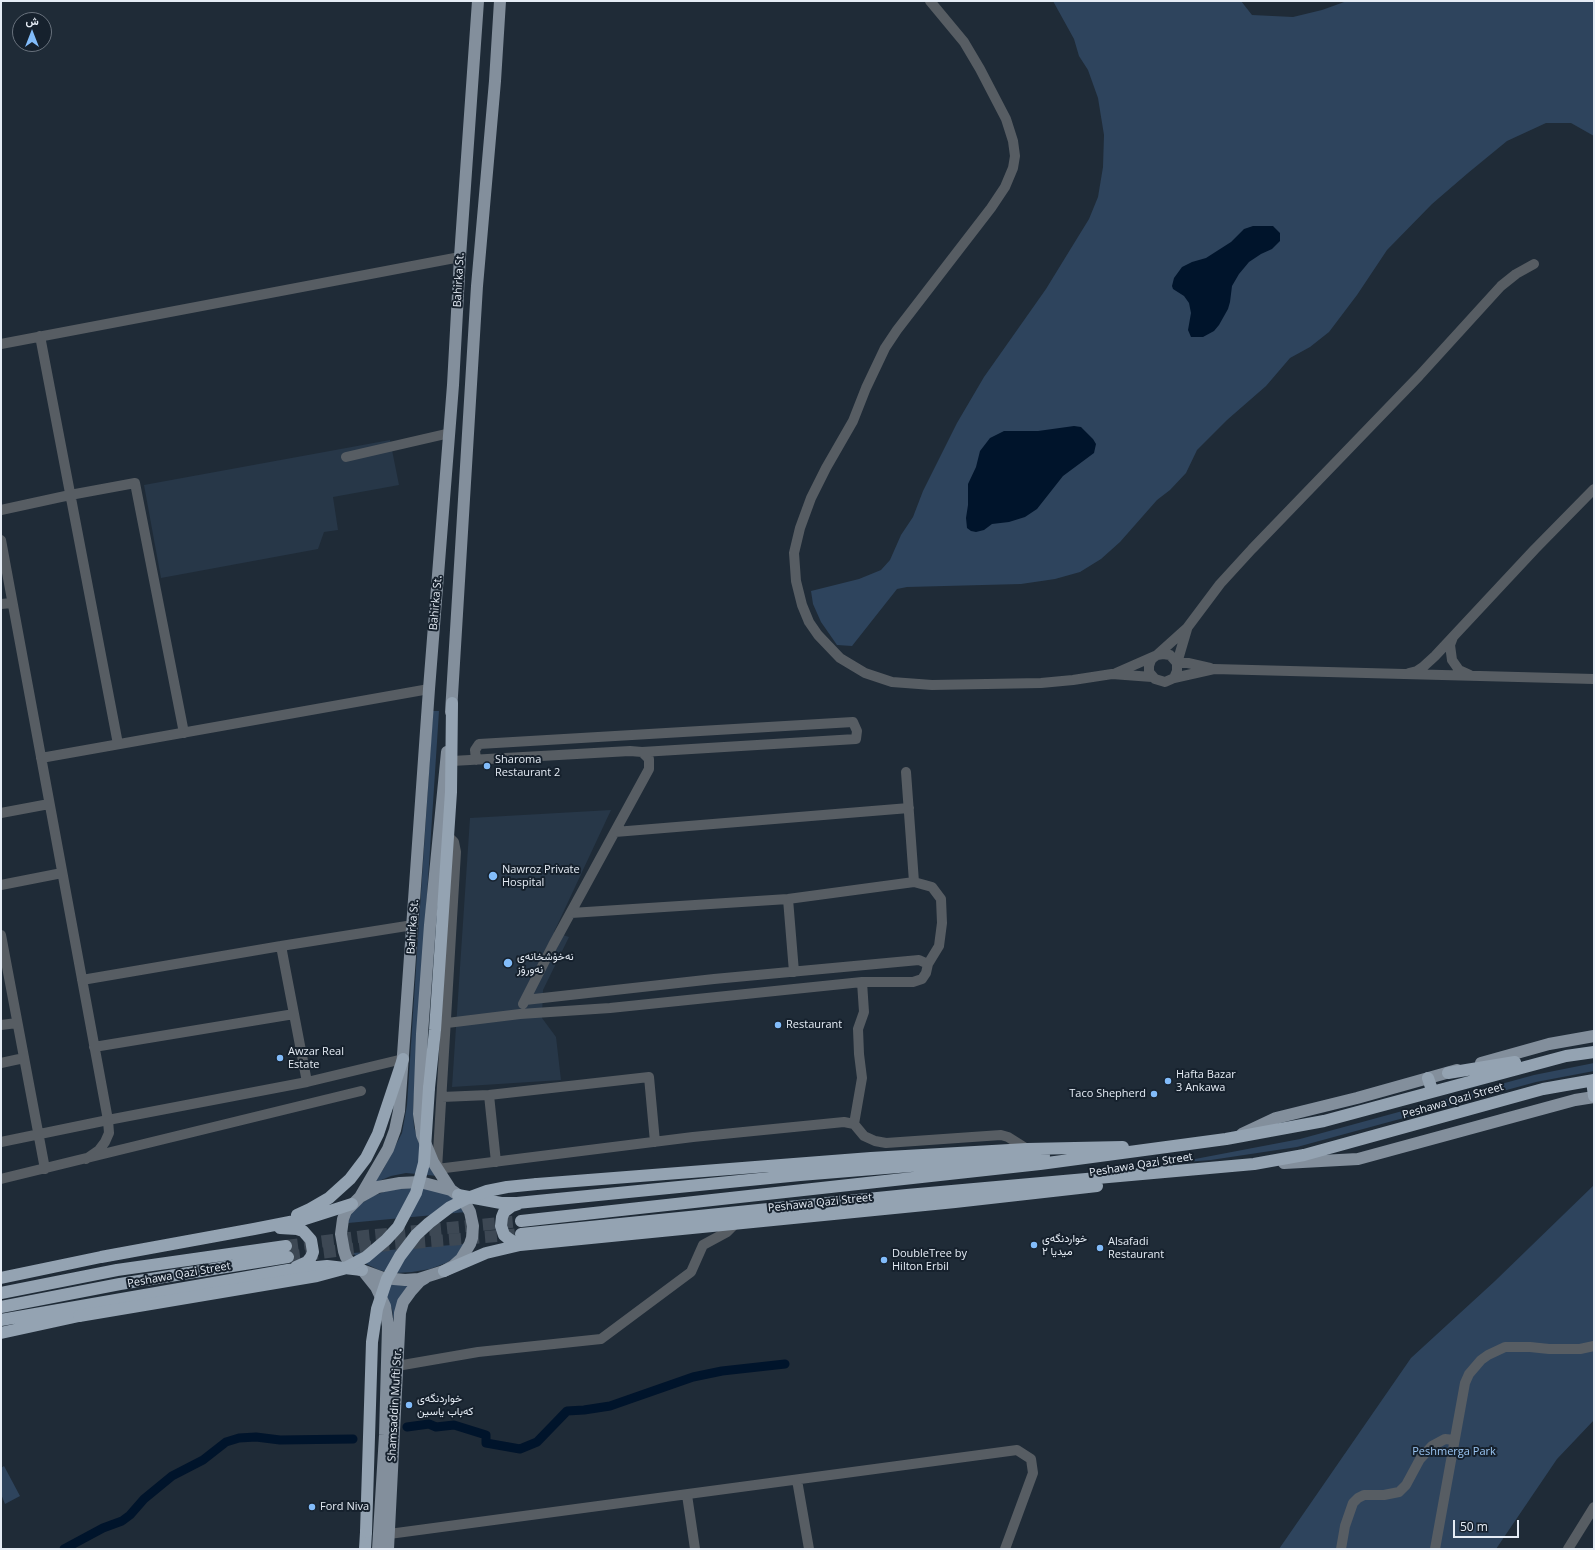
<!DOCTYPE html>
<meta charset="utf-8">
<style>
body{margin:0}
#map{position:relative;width:1595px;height:1550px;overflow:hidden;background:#1f2b37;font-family:"Open Sans",Vazirmatn,sans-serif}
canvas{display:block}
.frame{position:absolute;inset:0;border:2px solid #e5ecf5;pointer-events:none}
.north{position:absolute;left:12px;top:12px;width:40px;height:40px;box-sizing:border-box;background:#16212d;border:1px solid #69727d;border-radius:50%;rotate:0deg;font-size:11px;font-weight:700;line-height:16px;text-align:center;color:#e5ecf5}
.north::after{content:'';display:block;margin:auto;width:14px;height:18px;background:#82bcfa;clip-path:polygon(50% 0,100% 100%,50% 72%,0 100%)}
.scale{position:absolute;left:1453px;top:1520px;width:66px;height:18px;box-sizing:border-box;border:2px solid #e5ecf5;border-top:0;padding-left:5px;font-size:12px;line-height:14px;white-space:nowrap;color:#e5ecf5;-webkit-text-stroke:3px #16212d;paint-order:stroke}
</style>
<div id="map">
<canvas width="1595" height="1550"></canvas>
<div class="frame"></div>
<div class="north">ش</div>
<div class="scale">50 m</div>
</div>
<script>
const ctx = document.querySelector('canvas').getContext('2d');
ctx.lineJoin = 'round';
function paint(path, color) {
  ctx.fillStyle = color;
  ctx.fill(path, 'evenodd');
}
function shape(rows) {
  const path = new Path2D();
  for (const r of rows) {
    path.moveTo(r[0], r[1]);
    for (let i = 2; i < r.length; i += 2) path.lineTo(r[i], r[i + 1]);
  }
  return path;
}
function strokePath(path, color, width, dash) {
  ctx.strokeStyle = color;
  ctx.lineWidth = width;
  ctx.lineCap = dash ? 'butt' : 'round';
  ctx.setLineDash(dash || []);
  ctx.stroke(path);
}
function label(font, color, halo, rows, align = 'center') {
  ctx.font = font + ' "Open Sans",Vazirmatn,sans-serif';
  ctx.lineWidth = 4;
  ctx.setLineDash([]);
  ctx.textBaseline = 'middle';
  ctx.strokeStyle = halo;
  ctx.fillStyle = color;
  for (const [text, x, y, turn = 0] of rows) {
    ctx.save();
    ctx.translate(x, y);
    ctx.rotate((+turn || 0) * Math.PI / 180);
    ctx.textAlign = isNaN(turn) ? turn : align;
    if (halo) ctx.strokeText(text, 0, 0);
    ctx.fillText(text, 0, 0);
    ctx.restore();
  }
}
const built = shape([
 [390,440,399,485,333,497,338,530,324,532,318,549,161,578,144,485],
 [611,810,554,932,569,937,543,990,542,1018,556,1037,561,1080,452,1087,470,818]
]);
const green = shape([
 [1053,1,1241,1,1252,15,1293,17,1322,10,1347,1,1594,1,1594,136,1571,123,1546,123,1507,141,1468,173,1432,204,1387,250,1357,295,1329,332,1310,347,1290,358,1266,386,1227,420,1197,450,1186,473,1170,490,1157,500,1120,542,1101,559,1080,572,1055,579,1021,584,907,587,897,589,852,646,837,645,821,622,813,604,811,591,859,579,881,570,890,560,901,535,913,517,923,491,957,423,984,377,1046,289,1089,219,1098,197,1103,167,1104,135,1098,98,1088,70,1079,56,1074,39],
 [433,711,439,711,413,1110,414,1127,419,1143,438,1176,406,1173,391,1176,374,1183,384,1168,402,1133,407,1105],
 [1594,1063,1594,1071,1536,1082,1297,1147,1211,1160,1174,1163,1300,1139,1534,1075],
 [1594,1185,1594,1420,1557,1459,1496,1549,1279,1549,1411,1358,1495,1281],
 [409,1188,426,1188,450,1194,466,1212,348,1223,352,1212,362,1203,373,1196,389,1190],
 [464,1244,459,1255,446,1263,430,1269,412,1272,395,1273,379,1270,360,1261,353,1253],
 [377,1283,409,1286,394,1321,392,1309,386,1295],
 [4,1466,20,1496,5,1504,1,1494,1,1468]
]);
const water = shape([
 [1253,226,1273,226,1280,233,1280,241,1272,249,1261,254,1249,262,1239,274,1232,286,1230,302,1228,309,1219,325,1214,331,1203,337,1191,337,1188,330,1191,313,1189,303,1184,296,1173,289,1172,286,1174,278,1182,267,1192,262,1206,258,1231,242,1244,229],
 [1074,426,1081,427,1093,439,1096,444,1094,453,1063,476,1037,509,1025,517,1009,522,992,524,984,530,976,532,971,531,967,528,966,518,968,505,968,484,976,467,980,451,990,438,1004,431,1038,431]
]);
const canal = shape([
 [407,1427,429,1424,436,1427,454,1425,486,1435,486,1443,520,1449,537,1442,567,1411,584,1410,610,1406,693,1377,722,1371,785,1364],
 [64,1549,103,1528,122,1521,130,1515,144,1499,172,1476,203,1460,226,1442,239,1438,256,1437,280,1440,353,1439]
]);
const highwayTunnel = shape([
 [286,1246,365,1236,521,1221],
 [288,1257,367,1247,521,1234]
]);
const minor = shape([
 [930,1,964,42,980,69,1006,119,1013,141,1015,156,1013,168,1005,187,991,208,897,330,885,348,866,388,853,421,826,468,811,498,800,528,794,553,796,581,802,605,809,622,818,635,840,658,865,673,892,682,932,685,1041,683,1073,680,1112,674,1152,677],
 [40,336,118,744],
 [1,344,460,257],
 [346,457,450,433],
 [1,510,70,495,135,483,184,733],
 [1,540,108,1120,109,1133,105,1142,99,1150,86,1159],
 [1,604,12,603],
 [1187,629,1177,663,1188,663,1210,668],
 [1453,637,1450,645,1452,660,1459,670,1470,675],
 [1116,673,1157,655,1163,654,1170,655,1177,663,1177,671,1174,678,1165,682,1155,679,1149,672,1149,666,1151,660,1154,657,1157,655,1187,628,1220,584,1252,549,1419,376,1501,286,1516,274,1534,264],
 [1409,673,1417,671,1423,667,1435,656,1535,549,1594,489],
 [1174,678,1214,669,1594,679],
 [41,758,429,689],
 [476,760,475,750,479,744,853,722,857,731,856,739,642,752],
 [452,761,630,751,642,752,649,759,649,769,553,945,523,1004],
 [1,813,49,804],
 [615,832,909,808],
 [448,836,454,842,456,852,437,1169,693,1137,844,1122,854,1124,864,1136,875,1141,886,1143,1001,1135,1008,1137,1027,1149],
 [914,882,932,887,941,899,942,923,939,946,928,964],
 [1,885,62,873],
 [788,899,794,972],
 [571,913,788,899,914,882,906,772],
 [1,935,45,1169],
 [281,946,307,1082],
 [82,980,281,946,413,925],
 [447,1023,520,1014,610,1008,862,982,913,982,922,979,926,973,928,964,919,960,714,979,525,1000],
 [1,1025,17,1023],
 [94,1047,294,1014],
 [1,1063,24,1058],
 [489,1095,496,1162],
 [442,1097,489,1095,649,1077,655,1142],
 [854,1124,862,1078,859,1054,858,1029,864,1012,862,982],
 [1,1142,108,1120,307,1082,403,1059],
 [1,1179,361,1091],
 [397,1366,478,1352,601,1339,691,1272,703,1245,727,1232,734,1225],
 [797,1480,809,1549],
 [687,1495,695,1549],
 [389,1534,1017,1450,1031,1459,1033,1473,1005,1549],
 [1341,1549,1345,1526,1353,1503,1358,1498,1364,1495,1384,1495,1399,1492,1406,1485,1420,1459,1432,1446,1445,1439,1454,1440],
 [1435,1549,1465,1383,1469,1374,1481,1360,1488,1355,1505,1347,1530,1347,1549,1349,1580,1349,1594,1346],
 [1568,1549,1594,1507]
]);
const major = shape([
 [451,712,477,286,495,81,500,1],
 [447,752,430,925,422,1034,419,1114,422,1135,433,1162,451,1190],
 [1481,1063,1549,1044,1594,1036],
 [1242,1134,1276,1118,1357,1098,1457,1070],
 [1284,1163,1358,1159,1575,1100,1594,1097],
 [420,1182,451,1190,458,1195,465,1203,470,1212,473,1226,472,1238,470,1244,461,1259,453,1266,444,1271,419,1279,405,1280,383,1278,353,1267,346,1257,344,1251,341,1234,343,1219,346,1211,360,1197,378,1187,400,1183,420,1182],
 [360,1197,388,1149,395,1130,399,1111,429,689,453,385,460,257,478,1],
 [364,1272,376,1287,385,1306,388,1326,385,1435,378,1549],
 [388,1549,400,1313,403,1302,411,1291,420,1281,425,1278]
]);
const highway = shape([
 [1448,1073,1515,1062],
 [1428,1078,1432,1090],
 [1592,1081,1594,1096],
 [429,1088,435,1030,451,792,452,703],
 [537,1184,871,1158,1027,1149,1123,1147],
 [458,1195,501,1203,517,1203,800,1175,1044,1155],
 [518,1204,512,1206,504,1212,502,1217,501,1226,504,1235,509,1239,514,1242,523,1243],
 [297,1215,310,1209,329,1198,350,1179,366,1158,378,1134,403,1059],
 [521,1221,1040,1164,1226,1139,1324,1121,1566,1056,1594,1052],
 [280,1228,297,1229,303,1231,311,1240,313,1252,311,1257,307,1262,296,1267],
 [521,1234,907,1195,1254,1164,1304,1155,1543,1089,1594,1080],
 [444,1271,486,1253,520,1245,955,1202,1097,1186],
 [1,1278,101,1257,254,1229,305,1219,352,1204],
 [1,1293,117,1270,286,1246],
 [1,1307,120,1284,288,1257],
 [1,1320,288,1270,327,1266,362,1270],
 [1,1333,79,1316],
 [365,1549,366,1532]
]);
const highwayBridge = shape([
 [79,1316,317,1276,343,1269,366,1257,386,1240,398,1227,416,1193,424,1163,429,1088],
 [366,1532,372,1342,377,1309,387,1279,400,1256,416,1235,429,1223,450,1207,468,1198,487,1191,507,1187,537,1184]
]);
const markers = [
 [487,766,4,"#82bcfa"],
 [493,876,5,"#82bcfa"],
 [508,963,5,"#82bcfa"],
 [778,1025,4,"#82bcfa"],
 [280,1058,4,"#82bcfa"],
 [1168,1081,4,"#82bcfa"],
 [1154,1094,4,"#82bcfa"],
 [1034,1245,4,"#82bcfa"],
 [1100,1248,4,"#82bcfa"],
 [884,1260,4,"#82bcfa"],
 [409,1405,4,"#82bcfa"],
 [312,1507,4,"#82bcfa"]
];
const streetNames = [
 ["Bahirka St.",459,280,-87],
 ["Bahirka St.",436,603,-85],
 ["Bahirka St.",413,927,-86],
 ["Peshawa Qazi Street",1453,1101,-16],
 ["Peshawa Qazi Street",1141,1165,-9],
 ["Peshawa Qazi Street",820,1203,-6],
 ["Peshawa Qazi Street",179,1275,-10],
 ["Shamsaddin Mufti Str.",395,1405,-87]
];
const poiNames = [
 ["Sharoma",495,760],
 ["Restaurant 2",495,773],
 ["Nawroz Private",502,870],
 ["Hospital",502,883],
 ["نەخۆشخانەی",517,957],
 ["نەورۆز",517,970],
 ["Restaurant",786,1025],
 ["Awzar Real",288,1052],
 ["Estate",288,1065],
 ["Hafta Bazar",1176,1075],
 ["3 Ankawa",1176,1088],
 ["Taco Shepherd",1146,1094,"right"],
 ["خواردنگەی",1042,1239],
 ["میدیا ٢",1042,1252],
 ["Alsafadi",1108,1242],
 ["Restaurant",1108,1255],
 ["DoubleTree by",892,1254],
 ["Hilton Erbil",892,1267],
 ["خواردنگەی",417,1399],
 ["کەباب یاسین",417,1412],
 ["Ford Niva",320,1507]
];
const parkNames = [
 ["Peshmerga Park",1454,1452]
];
paint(built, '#273748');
paint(green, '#2e445d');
paint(water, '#00142b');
strokePath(canal, '#00142b', 9);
strokePath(highwayTunnel, '#3d4854', 12, [12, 6]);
strokePath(minor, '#575d63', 10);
strokePath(major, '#838f9c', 12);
strokePath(highway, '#94a3b2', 12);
strokePath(highwayBridge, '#94a3b2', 12);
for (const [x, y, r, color] of markers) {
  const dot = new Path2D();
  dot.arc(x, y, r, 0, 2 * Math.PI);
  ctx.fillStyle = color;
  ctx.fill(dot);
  strokePath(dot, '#16212d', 1.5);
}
label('11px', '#e5ecf5', '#16212d', streetNames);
label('11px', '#e5ecf5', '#16212d', poiNames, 'left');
label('11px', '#9bc6f3', '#16212d', parkNames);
</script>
